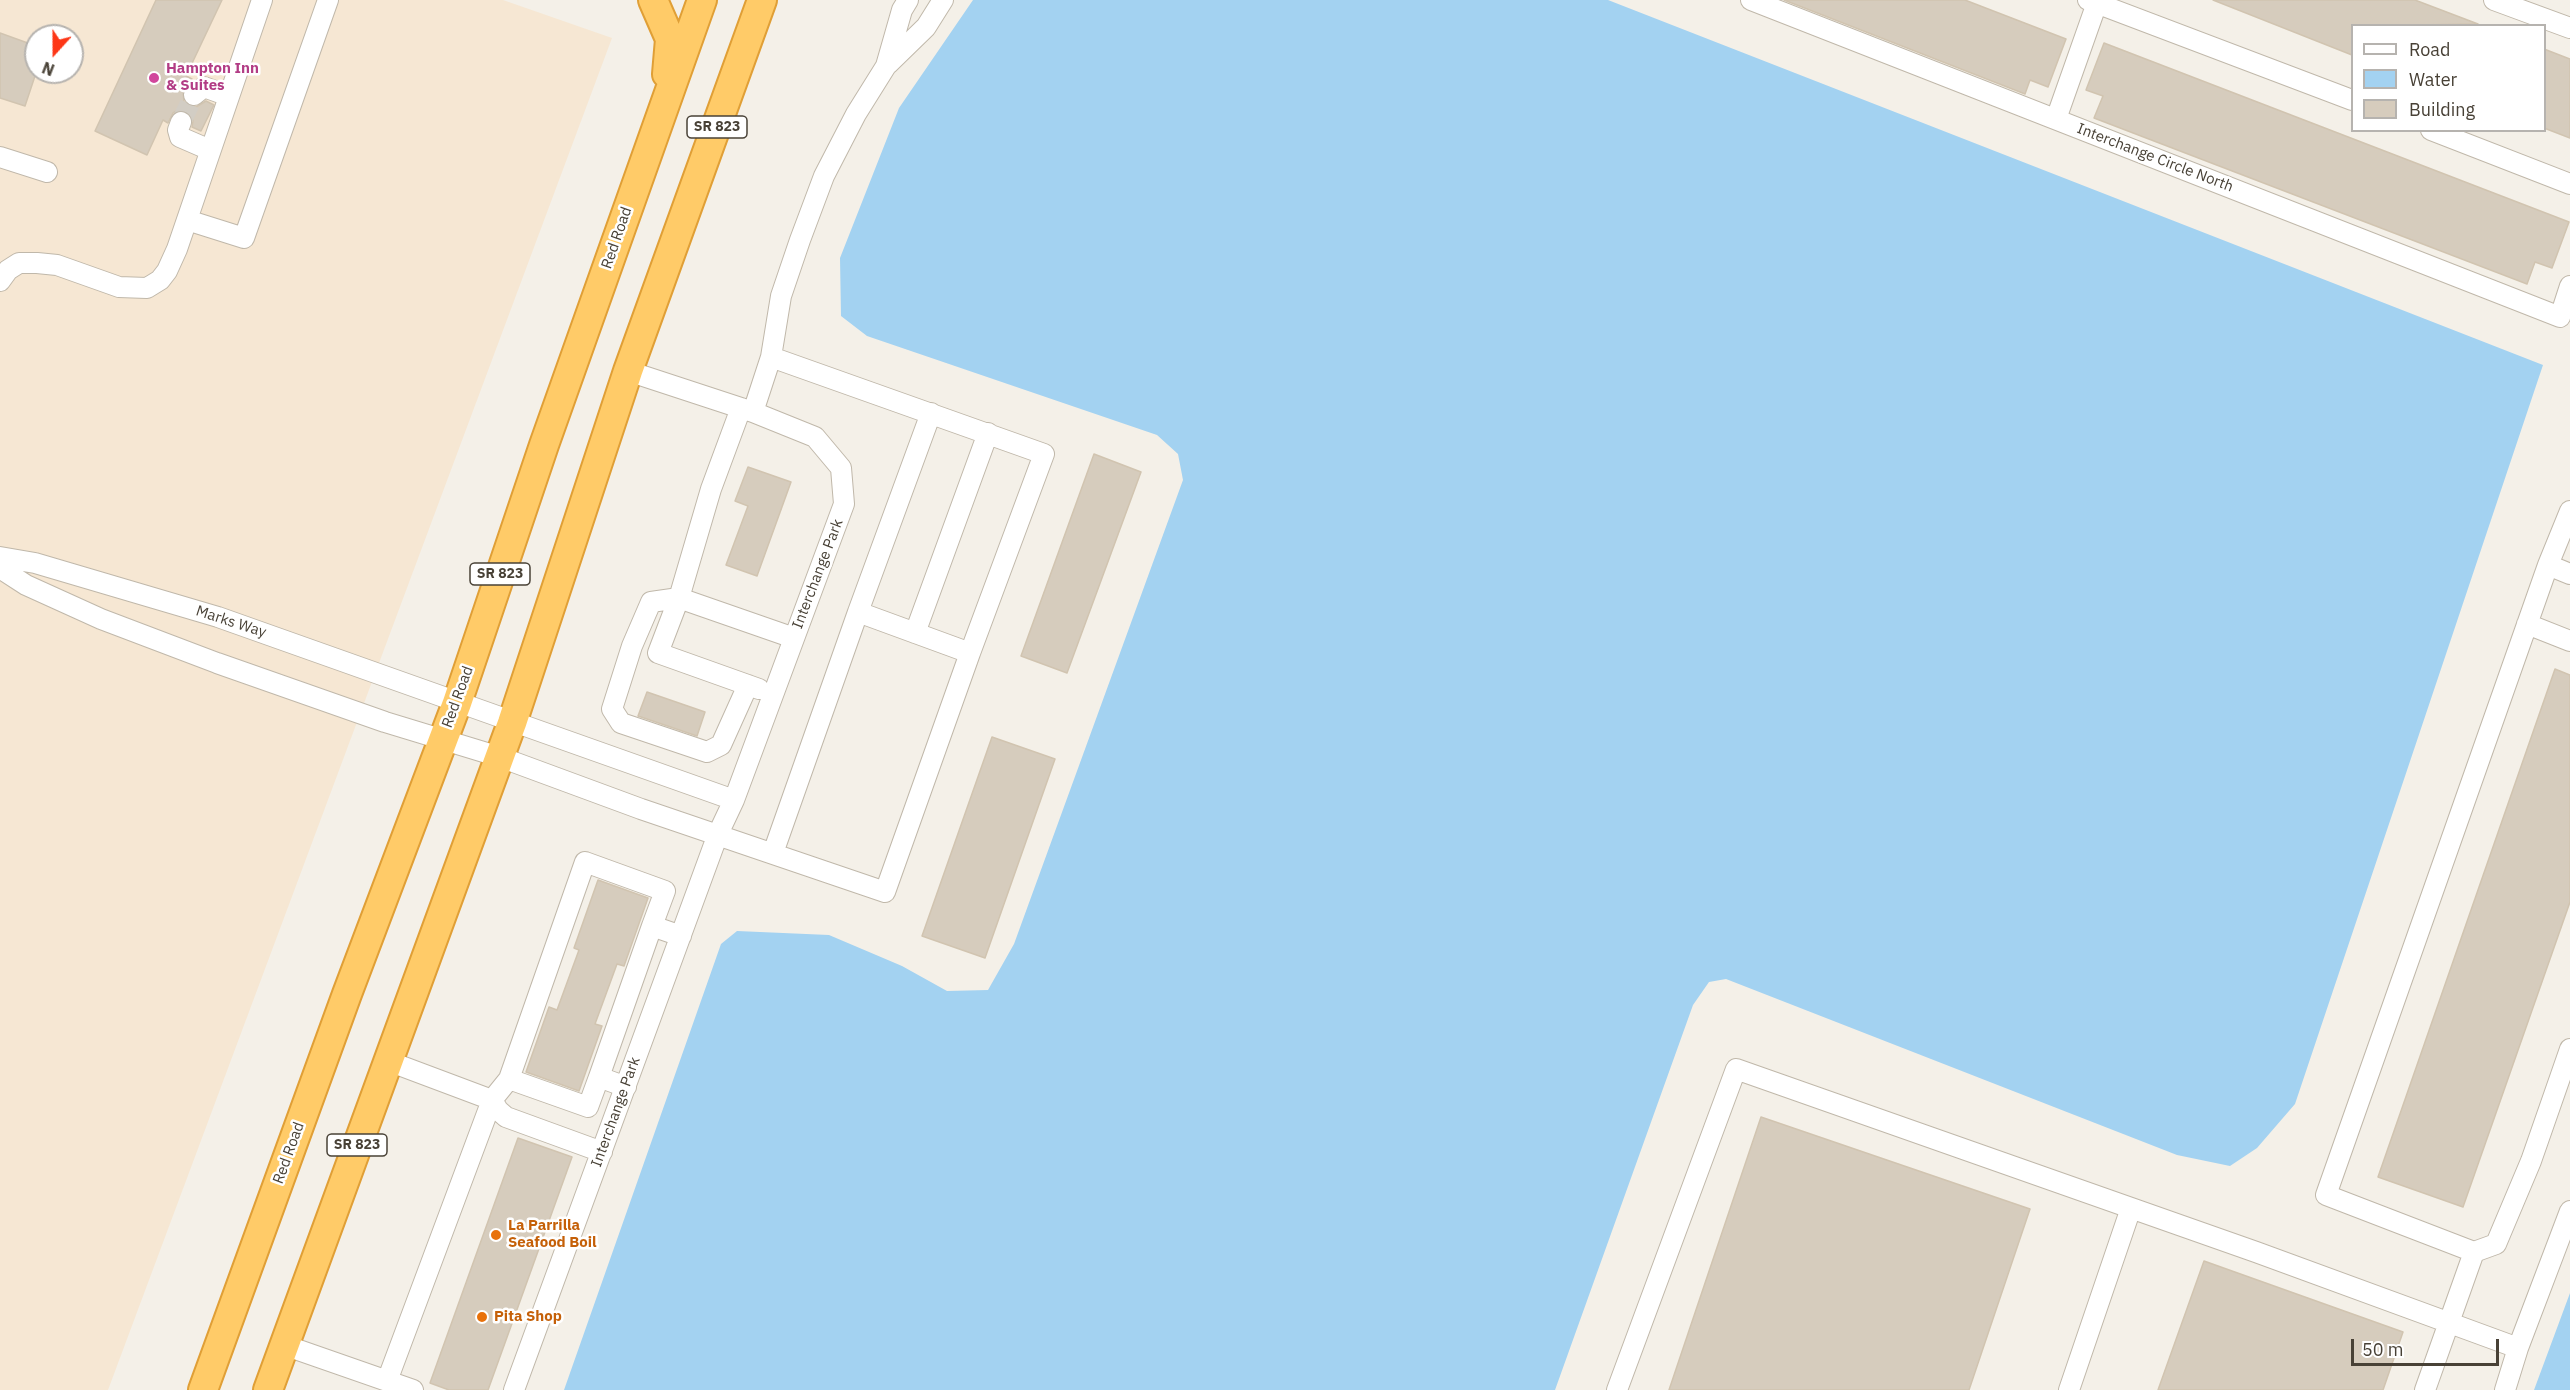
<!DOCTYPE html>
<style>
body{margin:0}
#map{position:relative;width:2570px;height:1390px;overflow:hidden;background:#f4f0e8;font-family:"IBM Plex Sans",sans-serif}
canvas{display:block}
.legend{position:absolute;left:2351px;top:24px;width:195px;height:108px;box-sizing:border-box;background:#fff;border:2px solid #b6b3af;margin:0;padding:8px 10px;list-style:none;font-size:18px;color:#484136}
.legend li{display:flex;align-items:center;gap:12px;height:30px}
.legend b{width:30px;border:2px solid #b6b3af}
.north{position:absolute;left:24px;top:24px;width:60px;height:60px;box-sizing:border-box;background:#fff;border:2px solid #b6b3af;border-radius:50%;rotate:201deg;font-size:16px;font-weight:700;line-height:24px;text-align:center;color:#484136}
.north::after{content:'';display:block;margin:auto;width:21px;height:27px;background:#fd3616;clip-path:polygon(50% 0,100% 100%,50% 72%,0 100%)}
.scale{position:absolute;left:2351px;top:1339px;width:148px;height:27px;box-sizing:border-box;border:3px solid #484136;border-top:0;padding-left:8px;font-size:18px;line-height:21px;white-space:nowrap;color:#484136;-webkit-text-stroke:4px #fff;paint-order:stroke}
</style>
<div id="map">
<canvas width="2570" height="1390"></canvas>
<ul class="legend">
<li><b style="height:8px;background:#fff"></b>Road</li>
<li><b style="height:16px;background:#a3d2f1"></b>Water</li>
<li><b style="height:16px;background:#d6ccbd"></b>Building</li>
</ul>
<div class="north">N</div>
<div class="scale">50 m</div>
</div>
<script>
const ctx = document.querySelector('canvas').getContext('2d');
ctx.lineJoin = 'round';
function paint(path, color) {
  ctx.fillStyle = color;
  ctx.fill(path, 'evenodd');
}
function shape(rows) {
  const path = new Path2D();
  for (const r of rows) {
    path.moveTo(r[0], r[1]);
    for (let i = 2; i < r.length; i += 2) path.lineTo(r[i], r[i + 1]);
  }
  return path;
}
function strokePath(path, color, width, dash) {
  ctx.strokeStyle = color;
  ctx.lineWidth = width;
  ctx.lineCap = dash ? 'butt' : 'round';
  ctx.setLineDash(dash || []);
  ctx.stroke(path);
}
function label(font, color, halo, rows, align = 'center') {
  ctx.font = font + ' "IBM Plex Sans",sans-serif';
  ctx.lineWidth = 5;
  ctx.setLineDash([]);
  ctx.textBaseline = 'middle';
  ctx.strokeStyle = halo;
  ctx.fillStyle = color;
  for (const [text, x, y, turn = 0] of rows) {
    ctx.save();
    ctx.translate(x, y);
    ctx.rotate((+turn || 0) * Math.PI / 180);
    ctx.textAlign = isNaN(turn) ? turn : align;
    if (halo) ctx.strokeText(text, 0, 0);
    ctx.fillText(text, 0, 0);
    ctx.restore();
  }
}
const commercial = shape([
 [0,0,503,0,612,38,108,1390,0,1390],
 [36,36,72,36,72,72,36,72]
]);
const water = shape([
 [973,0,1608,0,2543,365,2295,1104,2257,1148,2230,1166,2177,1155,1726,979,1709,982,1693,1005,1555,1390,564,1390,721,944,737,931,829,935,902,966,947,991,988,990,1014,944,1183,480,1178,454,1157,435,867,336,841,316,840,258,899,108],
 [2570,1293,2570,1390,2534,1390]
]);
const building = shape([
 [156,0,222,0,186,76,192,79,183,91,184,102,189,106,196,107,206,101,214,105,201,131,192,127,193,121,190,114,178,110,173,113,168,123,163,120,147,155,95,131,156,0],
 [1784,0,1965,0,2066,39,2048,87,2030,80,2025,94,1784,0],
 [2213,0,2415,0,2478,24,2352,26,2352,55,2213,0],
 [0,33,36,46,36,73,25,106,0,98,0,33],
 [2104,43,2569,222,2552,268,2535,262,2527,284,2094,118,2103,96,2086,90,2104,43],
 [2544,49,2570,59,2570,138,2544,128,2544,49],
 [1094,454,1141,472,1067,673,1021,656,1094,454],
 [748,467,791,482,757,576,726,565,748,506,735,501,748,467],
 [2555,669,2570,675,2570,902,2463,1207,2378,1177,2555,669],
 [647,692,705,712,697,736,638,716,647,692],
 [992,737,1055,759,985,958,922,936,992,737],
 [598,880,648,898,624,966,617,964,595,1024,602,1026,579,1091,526,1072,549,1007,557,1010,579,950,574,948,598,880],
 [1761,1117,2030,1209,1969,1390,1669,1390,1761,1117],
 [518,1138,572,1157,488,1390,449,1390,430,1383,518,1138],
 [2204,1261,2403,1332,2383,1390,2158,1390,2204,1261]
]);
const minorTunnel = shape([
 [181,122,194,95]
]);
const minor = shape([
 [1751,0,2560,317,2570,286],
 [2088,0,2352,100],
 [2494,0,2570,28],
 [888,64,926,27,943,0],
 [194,95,204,87,229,96],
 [2056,119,2098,0],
 [181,122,178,130,180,137,210,150],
 [2431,130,2570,184],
 [0,157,47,172],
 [187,220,244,238,328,0],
 [0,281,8,270,19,263,37,263,57,265,119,287,147,288,160,280,167,271,177,249,262,0],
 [771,357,1044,454,970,653],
 [741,408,711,489,679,598,651,602,632,646,612,709,621,723,707,752,721,745,748,685],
 [753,412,771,357,781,296,800,240,824,176,856,114,886,66,902,10,908,0],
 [0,557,35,563,218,617,734,800],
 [2548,565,2570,511],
 [0,568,26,585,101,619,217,663,385,722,500,757,641,809,885,892,970,653,858,612,773,853],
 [858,612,931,413],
 [2527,624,2570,641],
 [915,633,988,433],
 [759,689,658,653,679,598,794,638],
 [388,1061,492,1100,509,1079,585,862,665,891,652,926,681,936],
 [509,1079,588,1107,599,1077],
 [626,1087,599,1077,652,926],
 [492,1100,498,1110,506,1117,602,1152],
 [2474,1252,2326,1195,2548,565,2570,574],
 [284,1345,413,1390],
 [387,1381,492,1100],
 [514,1390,718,834,734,800,844,504,841,468,815,437,753,412,628,371],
 [1617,1390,1736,1069,2256,1252,2518,1348],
 [2069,1390,2131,1208],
 [2425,1390,2474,1252,2496,1244,2531,1161,2570,1049],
 [2505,1390,2518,1348,2570,1211]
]);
const highway = shape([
 [653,0,670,39,667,74],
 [203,1390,347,994,457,703,544,445,702,0],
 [268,1390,512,723,628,371,762,0]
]);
const markers = [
 [154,78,6,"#d1479c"],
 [496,1235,6,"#e8710a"],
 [482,1317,6,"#e8710a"]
];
const shields = [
 [717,127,60],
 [500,574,60],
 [357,1145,60]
];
const shieldNames = [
 ["SR 823",717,127],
 ["SR 823",500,574],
 ["SR 823",357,1145]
];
const hotelNames = [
 ["Hampton Inn",166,69],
 ["& Suites",166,86]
];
const streetNames = [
 ["Interchange Circle North",2155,158,21],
 ["Red Road",617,238,-71],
 ["Interchange Park",818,574,-69],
 ["Marks Way",231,622,18],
 ["Red Road",458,697,-70],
 ["Interchange Park",616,1112,-70],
 ["Red Road",289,1153,-70]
];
const foodNames = [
 ["La Parrilla",508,1226],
 ["Seafood Boil",508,1243],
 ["Pita Shop",494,1317]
];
paint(commercial, '#f6e7d3');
paint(water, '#a3d2f1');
paint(building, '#d6ccbd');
strokePath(building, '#d1c4b0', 1.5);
strokePath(minorTunnel, '#d2cdc4', 20, [20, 10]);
strokePath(minor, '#c0b8aa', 22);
strokePath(highway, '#e09f36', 32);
strokePath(minor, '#fff', 20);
strokePath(highway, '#ffcb68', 28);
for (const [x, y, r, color] of markers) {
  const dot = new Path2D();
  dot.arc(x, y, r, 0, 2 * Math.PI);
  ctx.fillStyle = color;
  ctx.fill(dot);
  strokePath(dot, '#fff', 2);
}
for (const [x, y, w] of shields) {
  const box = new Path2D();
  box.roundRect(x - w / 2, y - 11, w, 22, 4.5);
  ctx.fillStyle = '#fff';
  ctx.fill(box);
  strokePath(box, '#484136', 1.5);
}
label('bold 14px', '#484136', null, shieldNames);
label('bold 15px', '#b23c85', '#fff', hotelNames, 'left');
label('15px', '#484136', '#fff', streetNames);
label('bold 15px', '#c56008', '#fff', foodNames, 'left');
</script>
